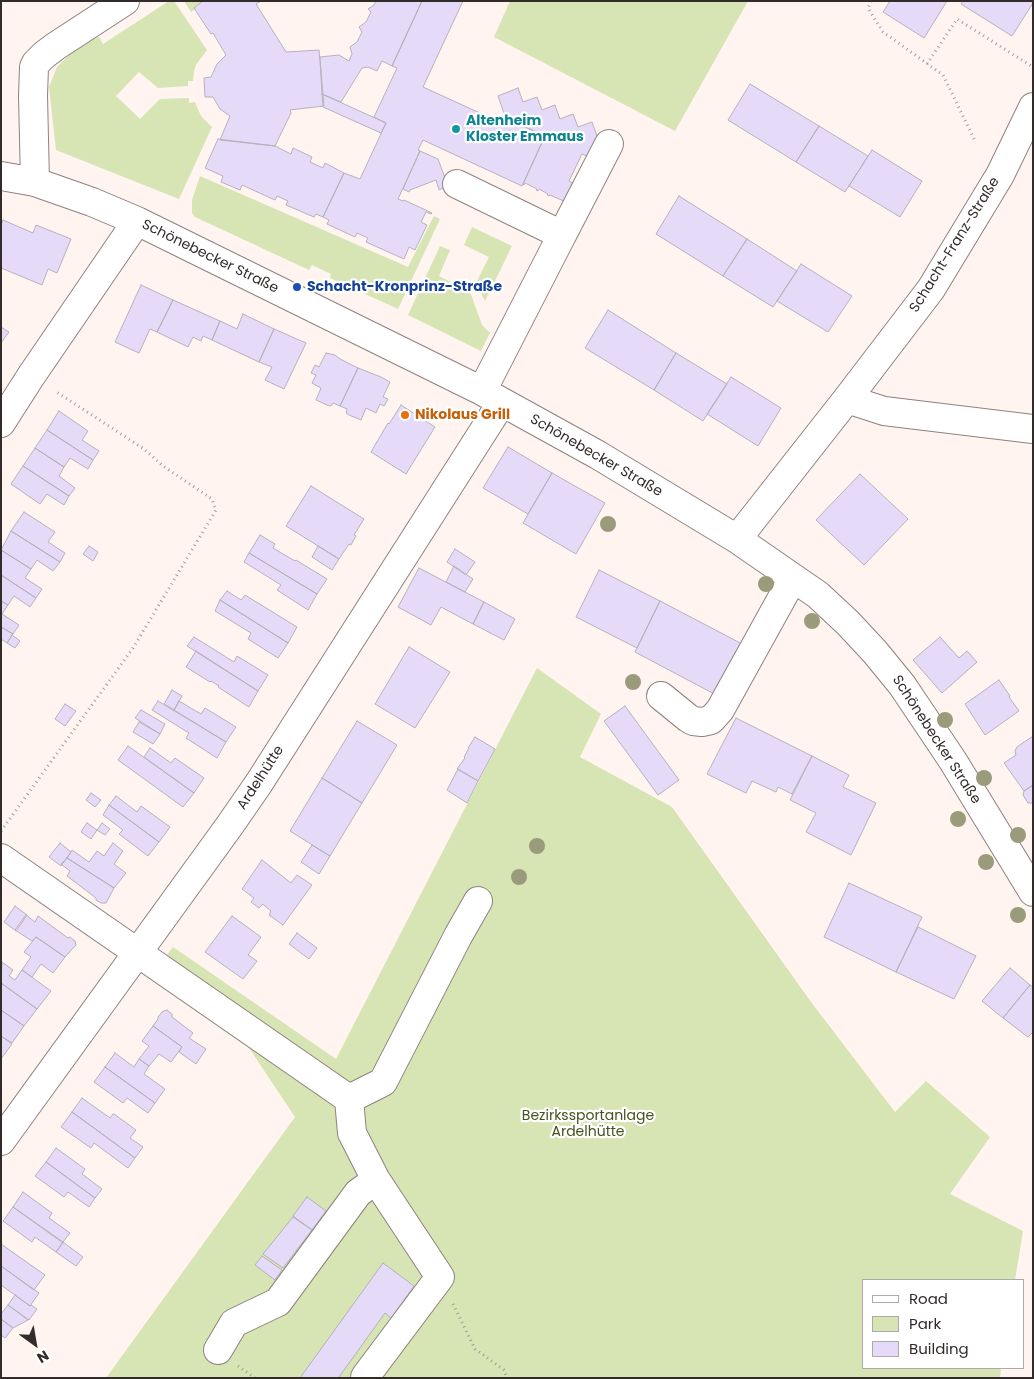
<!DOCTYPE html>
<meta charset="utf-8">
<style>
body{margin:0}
#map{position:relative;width:1034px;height:1379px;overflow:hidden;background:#fff4f0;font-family:Poppins,sans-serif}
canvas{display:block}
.frame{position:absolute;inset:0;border:2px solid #312c2a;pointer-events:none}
.legend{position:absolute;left:862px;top:1279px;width:162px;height:90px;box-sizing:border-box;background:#fff;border:1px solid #adabaa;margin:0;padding:6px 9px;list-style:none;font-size:15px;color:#312c2a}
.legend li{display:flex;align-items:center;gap:10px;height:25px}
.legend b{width:25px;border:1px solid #adabaa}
.north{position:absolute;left:10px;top:1319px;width:50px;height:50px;-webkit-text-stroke:4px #fff;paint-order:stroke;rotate:148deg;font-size:14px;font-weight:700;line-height:20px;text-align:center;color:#312c2a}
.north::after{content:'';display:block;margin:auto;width:18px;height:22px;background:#312c2a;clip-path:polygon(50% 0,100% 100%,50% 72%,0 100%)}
</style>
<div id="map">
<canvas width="1034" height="1379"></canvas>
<div class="frame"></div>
<ul class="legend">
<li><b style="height:6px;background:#fff"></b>Road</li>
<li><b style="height:14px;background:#d7e4b3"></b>Park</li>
<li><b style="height:14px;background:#e5dbf8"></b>Building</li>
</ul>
<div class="north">N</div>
</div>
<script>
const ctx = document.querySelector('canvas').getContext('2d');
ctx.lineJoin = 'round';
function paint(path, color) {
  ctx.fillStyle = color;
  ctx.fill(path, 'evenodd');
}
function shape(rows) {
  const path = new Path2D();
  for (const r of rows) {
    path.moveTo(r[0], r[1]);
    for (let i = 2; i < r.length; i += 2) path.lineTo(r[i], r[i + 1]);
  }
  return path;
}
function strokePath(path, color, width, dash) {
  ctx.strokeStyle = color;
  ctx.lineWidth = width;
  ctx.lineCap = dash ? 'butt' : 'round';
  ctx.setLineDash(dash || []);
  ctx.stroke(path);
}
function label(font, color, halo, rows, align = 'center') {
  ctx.font = font + ' Poppins,sans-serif';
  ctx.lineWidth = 4.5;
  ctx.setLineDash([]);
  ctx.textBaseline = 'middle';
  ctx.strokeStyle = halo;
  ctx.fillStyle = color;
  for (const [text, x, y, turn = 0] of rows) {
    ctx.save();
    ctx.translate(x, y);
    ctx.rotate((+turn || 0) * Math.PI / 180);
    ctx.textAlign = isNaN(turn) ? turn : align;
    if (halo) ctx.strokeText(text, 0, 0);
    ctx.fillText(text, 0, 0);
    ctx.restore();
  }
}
const green = shape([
 [169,1,174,1,207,50,196,65,194,71,193,81,188,81,188,86,158,88,139,72,116,96,140,119,160,99,189,98,189,103,195,102,201,116,212,127,179,199,56,150,49,87,57,67,71,53,88,41,99,37,103,44],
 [184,1,206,1,191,12],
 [510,1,748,1,675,131,494,37],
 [200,176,408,267,434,216,440,219,398,309,330,278,331,274,312,265,309,270,195,217,192,213,192,200],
 [472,227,512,246,485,301,476,283,489,257,464,245],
 [440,246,450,250,439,276,470,292,482,325,490,333,481,351,408,315],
 [537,668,601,714,580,757,672,807,811,1002,895,1112,926,1081,990,1137,950,1194,1023,1231,1015,1280,863,1280,863,1368,1001,1368,1000,1378,106,1378,295,1117,249,1048,149,978,173,947,336,1059]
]);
const building = shape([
 [203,1,261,1,256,4,286,52,319,50,324,106,290,110,291,113,275,146,220,140,230,116,220,109,213,97,205,97,204,78,211,77,217,64,226,55,213,33,211,34,194,8,203,1],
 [376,1,422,1,392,66,382,61,377,71,368,67,362,68,341,102,322,94,320,57,339,55,349,61,352,54,350,47,357,42,362,32,359,27,366,22,371,12,368,9,374,5,376,1],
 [422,1,463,1,423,87,504,124,507,118,545,136,522,186,423,140,418,150,420,151,398,199,403,201,404,200,432,213,431,214,426,212,421,222,427,225,415,250,409,247,404,259,366,242,368,238,357,233,355,237,327,224,329,220,323,217,344,173,360,179,386,123,374,117,397,68,392,66,422,1],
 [890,1,947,1,924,38,883,12,890,1],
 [963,1,1031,1,1033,3,1012,36,961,4,963,1],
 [750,84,819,126,796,162,728,120,750,84],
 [518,88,523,102,537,97,542,110,555,105,560,119,573,114,578,127,592,122,598,139,589,157,582,154,569,181,576,185,566,202,550,195,549,196,547,195,548,194,539,189,538,191,536,190,537,189,525,183,524,185,523,184,545,136,506,119,498,96,518,88],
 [322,94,386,123,381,133,323,107,322,94],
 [819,126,868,156,845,192,796,162,819,126],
 [218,139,275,146,291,154,293,148,312,157,310,162,323,168,325,163,344,173,323,217,316,214,314,217,286,205,288,201,277,196,275,200,242,185,240,190,221,182,223,176,205,168,218,139],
 [872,150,922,181,900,217,849,186,872,150],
 [420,151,438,159,448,186,439,190,436,180,410,190,409,192,403,189,420,151],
 [679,196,747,239,723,276,656,234,679,196],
 [3,220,33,233,36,225,71,239,57,273,48,269,42,285,1,268,1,225,3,220],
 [747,239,797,271,773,307,723,276,747,239],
 [801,264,852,296,828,332,777,301,801,264],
 [141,285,173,300,157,332,150,329,139,353,115,342,141,285],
 [173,300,220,321,212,340,203,336,201,341,193,337,188,347,157,332,173,300],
 [608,310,676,353,654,390,585,348,608,310],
 [243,314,274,329,259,362,212,340,220,321,237,329,243,314],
 [1,327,9,332,1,343,1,327],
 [274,329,306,343,284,389,265,380,272,367,259,362,274,329],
 [326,353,335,355,340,359,358,368,340,406,333,403,331,406,327,405,316,400,321,388,312,383,316,375,311,373,315,365,319,367,326,353],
 [676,353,727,384,703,421,654,390,676,353],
 [358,368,381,377,390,382,383,397,388,399,384,406,380,404,376,413,366,408,361,420,349,415,346,413,347,409,340,406,358,368],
 [731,377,781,408,758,446,707,414,731,377],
 [401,405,435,427,406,474,371,452,388,423,389,424,401,405],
 [59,411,88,431,82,440,99,451,93,460,47,430,59,411],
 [47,430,93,460,88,469,70,458,64,467,35,448,47,430],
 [508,447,552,473,528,514,483,488,508,447],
 [35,448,64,467,59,476,75,488,69,496,23,466,35,448],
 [23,466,69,496,64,505,47,494,40,504,11,484,23,466],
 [552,473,605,503,576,554,523,523,552,473],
 [860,474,908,519,864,565,816,520,860,474],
 [311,486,364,519,354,535,356,536,351,545,349,544,339,559,286,526,311,486],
 [24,512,55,532,48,542,65,553,60,562,11,531,24,512],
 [11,531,60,562,53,571,37,560,31,569,1,550,11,531],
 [260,535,275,544,273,548,295,561,296,560,327,579,317,594,249,553,260,535],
 [89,546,98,552,93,561,83,554,89,546],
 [318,546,339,559,332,570,312,557,318,546],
 [455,549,475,562,466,575,447,562,455,549],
 [1,550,31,569,25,578,42,589,36,598,1,575,1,550],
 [249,553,317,594,308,610,277,590,281,585,244,562,249,553],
 [454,566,473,579,465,592,446,582,454,566],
 [419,568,484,602,473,624,441,607,431,625,398,607,419,568],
 [599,570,660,601,637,648,576,617,599,570],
 [1,575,36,598,30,607,14,596,8,605,1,601,1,575],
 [227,591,241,600,245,595,297,627,288,643,220,600,227,591],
 [220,600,288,643,278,658,248,639,251,633,215,611,220,600],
 [1,601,8,605,2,614,19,625,13,634,1,627,1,601],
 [660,601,744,645,718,696,635,652,660,601],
 [484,602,515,619,504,640,473,624,484,602],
 [1,627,13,634,7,643,1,639,1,627],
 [12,635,20,641,15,648,7,643,12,635],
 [194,637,234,662,237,656,268,675,258,691,187,646,194,637],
 [940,637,959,658,967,651,977,662,942,693,913,660,940,637],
 [409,647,450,672,415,728,375,704,409,647],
 [196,651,258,691,249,707,218,687,219,686,211,681,210,682,186,667,196,651],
 [999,680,1010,696,1009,697,1019,711,985,735,965,704,999,680],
 [172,690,182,696,174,710,164,704,172,690],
 [158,701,226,742,217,758,186,738,189,733,152,710,158,701],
 [179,701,201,714,205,708,236,727,226,742,174,710,179,701],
 [65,704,76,711,65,726,55,719,65,704],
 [625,706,679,780,658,795,604,721,625,706],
 [141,710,165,724,160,734,135,718,141,710],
 [736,718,812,756,792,794,778,787,776,792,752,781,746,793,707,774,736,718],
 [357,721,397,745,362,803,322,778,357,721],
 [139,722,160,734,153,744,133,732,139,722],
 [1033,736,1033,785,1024,791,1004,763,1016,755,1015,751,1017,747,1033,736],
 [475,737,495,749,478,781,457,769,465,758,464,757,469,748,468,748,475,737],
 [128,746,194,793,183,807,118,760,128,746],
 [150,748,171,763,175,758,204,778,194,793,144,757,150,748],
 [812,756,849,775,843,787,876,803,851,855,806,832,816,813,790,800,812,756],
 [458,769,478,781,467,803,447,790,458,769],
 [322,778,362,803,330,856,290,831,322,778],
 [1033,785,1033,804,1032,803,1028,803,1023,795,1024,791,1033,785],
 [91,793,101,800,95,807,86,800,91,793],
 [116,796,137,812,141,806,170,827,159,842,109,805,116,796],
 [109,805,159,842,148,856,119,834,123,830,103,815,109,805],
 [87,823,97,830,91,839,81,832,87,823],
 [102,823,110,829,105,835,97,830,102,823],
 [60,843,71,852,61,866,49,857,60,843],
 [113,843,123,851,114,864,126,873,114,888,67,858,72,850,89,862,97,851,104,856,113,843],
 [312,845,330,856,319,874,301,862,312,845],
 [67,858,114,888,106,903,101,903,96,900,96,898,67,876,70,871,61,864,67,858],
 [262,860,291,883,297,875,312,885,283,925,269,915,271,911,263,904,259,908,251,902,254,898,242,889,262,860],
 [849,883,922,917,896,972,824,937,849,883],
 [15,906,27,915,16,931,4,922,15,906],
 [26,915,35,922,38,916,68,938,70,937,75,941,76,945,65,957,36,937,32,941,15,930,26,915],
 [232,916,261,937,248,955,257,961,243,979,205,952,232,916],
 [918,927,976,956,954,999,896,972,918,927],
 [297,933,317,948,309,959,289,944,297,933],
 [36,937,65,957,53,973,41,964,32,977,22,970,31,957,24,952,36,937],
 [2,962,13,970,9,976,15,980,22,970,51,991,37,1009,1,983,2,962],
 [1010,968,1030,985,1003,1018,982,1001,1010,968],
 [1,983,37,1009,24,1026,1,1010,1,983],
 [1030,985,1033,987,1033,1032,1028,1037,1003,1018,1030,985],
 [1,1010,24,1026,12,1043,1,1036,1,1010],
 [167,1010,172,1014,172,1017,193,1033,189,1038,206,1049,196,1064,179,1052,182,1047,153,1026,158,1019,158,1017,162,1012,167,1010],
 [153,1026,182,1047,171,1062,159,1054,149,1066,139,1059,149,1046,142,1041,153,1026],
 [1,1036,12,1044,1,1059,1,1036],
 [115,1053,134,1067,139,1059,149,1066,144,1074,165,1089,155,1103,105,1067,115,1053],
 [105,1067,155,1103,148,1113,127,1098,123,1103,94,1082,105,1067],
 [82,1098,110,1118,113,1114,114,1114,136,1130,130,1138,143,1147,135,1158,72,1112,82,1098],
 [72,1112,135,1158,128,1168,94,1143,91,1148,61,1127,72,1112],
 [56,1148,85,1169,82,1174,102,1189,95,1198,46,1162,56,1148],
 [46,1162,95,1198,89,1207,68,1192,64,1197,35,1176,46,1162],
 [23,1192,52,1213,49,1218,70,1233,63,1242,13,1207,23,1192],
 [307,1197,326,1211,312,1230,293,1216,307,1197],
 [13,1207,63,1243,56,1252,35,1237,32,1242,3,1221,13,1207],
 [293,1217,312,1230,283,1268,263,1254,293,1217],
 [63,1242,83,1257,76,1266,56,1252,63,1242],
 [1,1244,45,1275,34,1290,1,1266,1,1244],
 [262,1256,282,1270,275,1280,255,1265,262,1256],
 [383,1263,414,1286,391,1318,385,1313,339,1377,340,1378,300,1378,383,1263],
 [1,1266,39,1293,30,1306,1,1285,1,1266],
 [15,1295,30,1306,31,1305,37,1309,29,1320,8,1305,15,1295],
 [8,1305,28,1320,13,1328,1,1319,1,1314,8,1305],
 [1,1319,13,1328,5,1338,1,1335,1,1319]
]);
const path = shape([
 [871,1,868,8,883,32,943,75,975,141],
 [927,64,957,19,1033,67],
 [1,831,133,648,216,510,212,499,163,466,144,449,55,391],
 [453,1304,475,1349,504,1370,507,1378],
 [238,1366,255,1378]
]);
const minor = shape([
 [1,176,35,182,92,202,137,221,482,391,598,455,737,539,818,595,848,623,875,652,902,685,953,761,1033,892],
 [35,182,33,96,34,67,36,63,44,55,56,46,125,1],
 [457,184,562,235,482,391],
 [562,235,609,144],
 [847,399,884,411,1033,429],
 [1,423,31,376,137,221],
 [737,539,847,399,931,289,1000,175,1033,107],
 [661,696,688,718,693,721,702,722,711,720,720,710,793,578],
 [1,858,349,1099,383,1082,458,936,478,901],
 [349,1099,352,1133,376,1180,440,1277,365,1377],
 [1,1141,230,825,259,783,502,402],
 [218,1350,234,1323,278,1302,358,1193,376,1180]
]);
const trees = [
 [608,524],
 [766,584],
 [812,621],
 [633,682],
 [945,720],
 [984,778],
 [958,819],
 [1018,835],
 [537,846],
 [986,862],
 [519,877],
 [1018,915]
];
const markers = [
 [456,129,5,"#0f9aa8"],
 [297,287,5,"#1a4fb4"],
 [405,415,5,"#e8710a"]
];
const cultureNames = [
 ["Altenheim",466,121],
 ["Kloster Emmaus",466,137]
];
const streetNames = [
 ["Schacht-Franz-Straße",955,245,-58],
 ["Schönebecker Straße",210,257,26],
 ["Schönebecker Straße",596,456,30],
 ["Schönebecker Straße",936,740,57],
 ["Ardelhütte",261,778,-57]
];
const transitNames = [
 ["Schacht-Kronprinz-Straße",307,287]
];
const foodNames = [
 ["Nikolaus Grill",415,415]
];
const parkNames = [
 ["Bezirkssportanlage",588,1116],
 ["Ardelhütte",588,1132]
];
paint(green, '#d7e4b3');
paint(building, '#e5dbf8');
strokePath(building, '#b5b1bc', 1);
strokePath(minor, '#8e827e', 30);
strokePath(path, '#a49c99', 3, [1, 4]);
strokePath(minor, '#fff', 28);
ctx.fillStyle = '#9a9b7b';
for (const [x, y] of trees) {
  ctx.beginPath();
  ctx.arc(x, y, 8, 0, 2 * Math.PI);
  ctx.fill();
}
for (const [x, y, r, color] of markers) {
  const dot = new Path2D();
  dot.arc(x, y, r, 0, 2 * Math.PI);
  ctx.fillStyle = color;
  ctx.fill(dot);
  strokePath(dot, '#fff', 2);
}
label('bold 14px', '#0d838f', '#fff', cultureNames, 'left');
label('14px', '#312c2a', '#fff', streetNames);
label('bold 14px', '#164399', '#fff', transitNames, 'left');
label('bold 14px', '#c56008', '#fff', foodNames, 'left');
label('14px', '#47521c', '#fff', parkNames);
</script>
